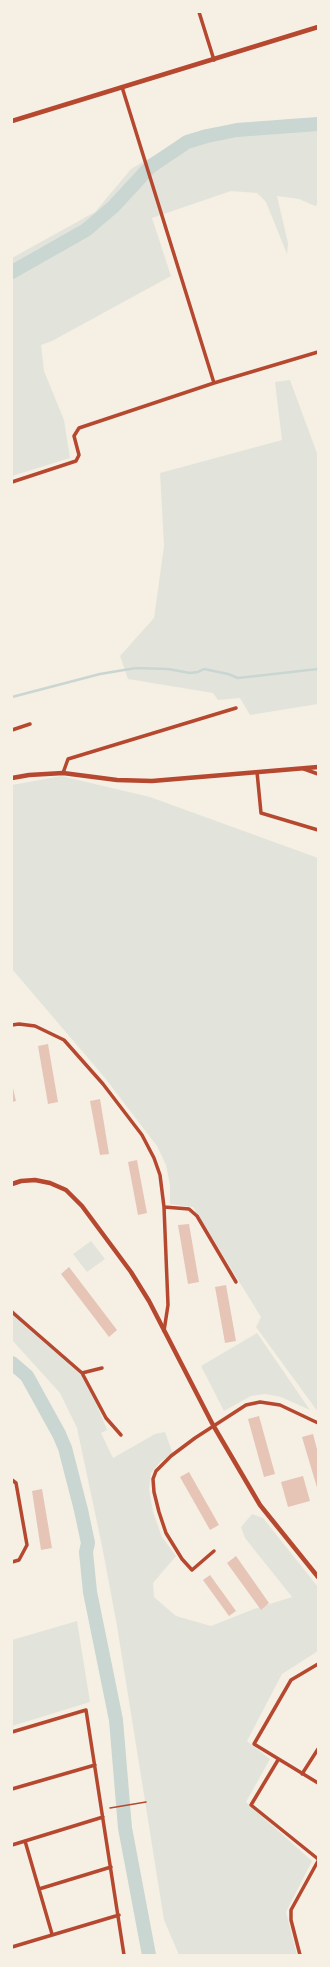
<!DOCTYPE html>
<style>
body{margin:0}
#map{position:relative;width:330px;height:1967px;overflow:hidden;background:#f6efe4;font-family:"Exo 2",sans-serif}
canvas{display:block}
.frame{position:absolute;inset:0;border:13px solid #f6efe4;pointer-events:none}
</style>
<div id="map">
<canvas width="330" height="1967"></canvas>
<div class="frame"></div>
</div>
<script>
const ctx = document.querySelector('canvas').getContext('2d');
ctx.lineJoin = 'round';
function paint(path, color) {
  ctx.fillStyle = color;
  ctx.fill(path, 'evenodd');
}
function shape(rows) {
  const path = new Path2D();
  for (const r of rows) {
    path.moveTo(r[0], r[1]);
    for (let i = 2; i < r.length; i += 2) path.lineTo(r[i], r[i + 1]);
  }
  return path;
}
function strokePath(path, color, width, dash) {
  ctx.strokeStyle = color;
  ctx.lineWidth = width;
  ctx.lineCap = dash ? 'butt' : 'round';
  ctx.setLineDash(dash || []);
  ctx.stroke(path);
}
const green = shape([
 [318,118,318,205,315,206,299,199,277,196,288,243,287,254,266,202,257,193,231,191,152,218,171,276,52,341,41,345,44,371,64,420,70,458,12,476,12,258,95,212,131,169,187,136,288,119],
 [290,380,318,456,318,704,250,715,240,698,218,700,213,693,128,679,120,656,154,618,164,546,160,473,282,440,275,382],
 [61,776,150,797,318,858,318,1412,256,1327,261,1317,193,1207,170,1204,170,1185,166,1165,157,1146,105,1078,12,969,12,785],
 [91,1241,105,1259,87,1272,73,1254],
 [12,1308,82,1376,97,1405,107,1430,101,1433,113,1458,155,1434,165,1432,173,1454,161,1461,151,1473,149,1489,153,1512,162,1537,176,1556,153,1583,154,1597,176,1616,211,1626,254,1609,292,1597,245,1538,241,1527,252,1514,263,1518,318,1587,318,1651,282,1674,247,1741,270,1759,246,1802,312,1861,286,1912,297,1955,179,1955,164,1920,117,1626,102,1546,77,1428,60,1393,12,1340],
 [257,1333,310,1410,281,1397,265,1394,251,1396,224,1411,201,1366],
 [77,1621,90,1702,12,1726,12,1640]
]);
const stream = shape([
 [12,697,100,674,136,668,168,669,190,673,198,672,204,669,228,674,238,678,318,669]
]);
const river = shape([
 [12,272,86,230,113,207,150,167,187,142,207,136,237,130,318,124],
 [12,1363,27,1376,59,1434,65,1448,81,1510,88,1543,86,1552,90,1592,116,1720,125,1828,149,1955]
]);
const building = shape([
 [48,1044,58,1102,48,1104,38,1046],
 [12,1084,16,1101,12,1102],
 [100,1099,109,1154,100,1155,90,1101],
 [137,1160,147,1213,138,1215,128,1162],
 [189,1224,199,1282,188,1284,178,1225],
 [69,1267,117,1330,109,1337,61,1274],
 [226,1285,236,1341,225,1343,215,1287],
 [259,1416,275,1474,264,1477,248,1419],
 [313,1434,318,1453,318,1491,302,1437],
 [189,1472,219,1525,210,1530,180,1477],
 [303,1476,310,1501,288,1507,281,1482],
 [42,1489,52,1548,41,1550,32,1491],
 [236,1556,269,1603,261,1610,227,1563],
 [210,1575,236,1611,229,1616,203,1580]
]);
const path = shape([
 [110,1808,146,1802]
]);
const minor = shape([
 [199,12,214,60],
 [122,87,214,383],
 [12,482,76,461,79,455,74,436,79,428,214,383,318,352],
 [12,730,30,724],
 [304,769,318,774],
 [257,772,261,813,318,830],
 [63,773,68,759,236,708],
 [12,1025,19,1024,35,1026,64,1040,103,1084,142,1135,154,1158,160,1175,164,1207,168,1305,164,1331],
 [164,1207,189,1209,197,1216,236,1282],
 [12,1312,82,1373,106,1418,121,1435],
 [82,1373,102,1368],
 [12,1480,16,1483,27,1545,19,1560,12,1562],
 [214,1551,192,1570,182,1559,166,1533,159,1512,154,1492,153,1479,156,1471,171,1456,195,1438,246,1405,260,1402,280,1405,318,1423],
 [318,1664,291,1680,254,1744,318,1783],
 [12,1732,86,1710,124,1955],
 [278,1760,251,1805,318,1859],
 [302,1774,318,1749],
 [12,1789,95,1765],
 [25,1841,52,1934],
 [12,1845,103,1817],
 [39,1889,111,1867],
 [12,1947,119,1915],
 [300,1955,291,1920,291,1910,318,1861]
]);
const tertiary = shape([
 [12,121,318,27],
 [12,778,29,775,63,773,117,780,152,781,318,767],
 [12,1184,21,1181,35,1180,50,1183,66,1190,82,1206,131,1272,149,1301,213,1425,260,1505,318,1577]
]);
paint(green, '#e2e4dc');
strokePath(stream, '#c9d6d2', 2.5);
strokePath(river, '#c9d6d2', 14);
paint(building, '#e6c5b7');
strokePath(path, '#b5482f', 1.5);
strokePath(minor, '#b5482f', 3.5);
strokePath(tertiary, '#b5482f', 4.5);
</script>
